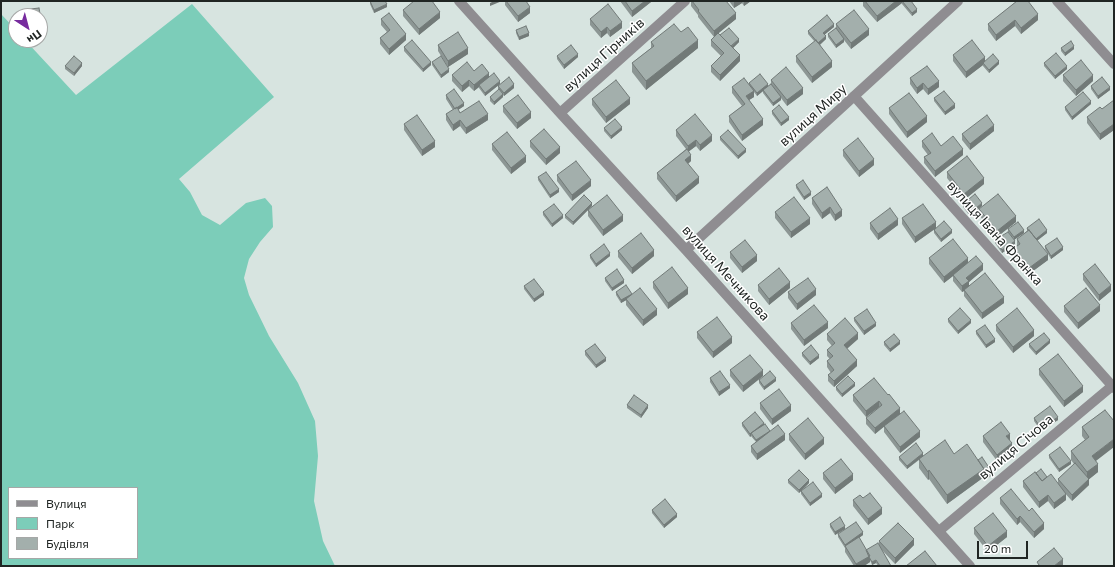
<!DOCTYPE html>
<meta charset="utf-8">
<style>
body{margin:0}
#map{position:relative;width:1115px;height:567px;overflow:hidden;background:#d7e4e0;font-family:Commissioner,sans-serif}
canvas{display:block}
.frame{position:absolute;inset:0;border:2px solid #202523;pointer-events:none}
.legend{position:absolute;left:8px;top:487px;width:130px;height:72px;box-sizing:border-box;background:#fff;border:1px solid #a6a8a7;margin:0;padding:5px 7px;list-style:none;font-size:12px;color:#202523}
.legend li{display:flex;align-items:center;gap:8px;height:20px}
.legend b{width:20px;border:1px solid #a6a8a7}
.north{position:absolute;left:8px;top:8px;width:40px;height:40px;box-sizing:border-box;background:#fff;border:1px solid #a6a8a7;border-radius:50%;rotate:144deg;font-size:11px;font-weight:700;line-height:16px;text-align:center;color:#202523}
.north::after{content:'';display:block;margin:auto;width:14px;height:18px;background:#772b9e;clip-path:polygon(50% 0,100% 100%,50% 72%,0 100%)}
.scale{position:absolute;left:977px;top:541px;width:51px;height:18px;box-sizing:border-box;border:2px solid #202523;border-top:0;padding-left:5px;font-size:12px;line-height:14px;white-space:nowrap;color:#202523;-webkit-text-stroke:3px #fff;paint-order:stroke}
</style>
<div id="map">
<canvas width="1115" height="567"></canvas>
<div class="frame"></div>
<ul class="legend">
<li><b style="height:5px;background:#8f8d91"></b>Вулиця</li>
<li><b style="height:11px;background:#7ccdb9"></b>Парк</li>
<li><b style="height:11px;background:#a3afac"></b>Будівля</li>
</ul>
<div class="north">Пн</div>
<div class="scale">20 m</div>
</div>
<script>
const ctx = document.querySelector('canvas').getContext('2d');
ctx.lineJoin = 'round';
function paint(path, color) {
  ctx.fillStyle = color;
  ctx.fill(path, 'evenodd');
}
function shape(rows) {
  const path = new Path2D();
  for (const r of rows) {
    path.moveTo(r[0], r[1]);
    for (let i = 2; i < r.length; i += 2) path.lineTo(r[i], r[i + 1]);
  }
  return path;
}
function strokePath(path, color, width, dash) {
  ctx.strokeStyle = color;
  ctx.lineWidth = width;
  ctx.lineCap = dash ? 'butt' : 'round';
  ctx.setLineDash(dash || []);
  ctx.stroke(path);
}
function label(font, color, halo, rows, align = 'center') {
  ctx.font = font + ' Commissioner,sans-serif';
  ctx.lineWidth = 3;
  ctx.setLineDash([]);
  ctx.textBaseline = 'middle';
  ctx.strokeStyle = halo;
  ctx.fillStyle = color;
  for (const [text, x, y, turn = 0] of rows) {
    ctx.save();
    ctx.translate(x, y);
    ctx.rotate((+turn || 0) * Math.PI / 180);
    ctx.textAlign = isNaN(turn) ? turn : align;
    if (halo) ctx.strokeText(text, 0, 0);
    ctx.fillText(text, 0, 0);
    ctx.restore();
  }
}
const green = shape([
 [192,4,274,97,179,179,190,192,202,215,220,225,246,203,265,198,272,206,273,227,260,242,249,259,244,278,249,295,269,336,298,383,315,421,318,456,314,501,323,541,335,566,1,566,1,14,16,30,16,40,25,40,76,95],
 [9,488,137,488,137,558,9,558]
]);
const minor = shape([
 [459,1,560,113,686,250,970,566],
 [1057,1,1114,64],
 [854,96,1114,388],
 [560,113,685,1],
 [686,250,958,1],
 [939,531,1112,386]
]);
const wall = shape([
 [370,1,387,7,374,13,370,4],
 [505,1,526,1,530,13,518,22,505,5],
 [620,1,651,1,651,2,632,17],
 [691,1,726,1,736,19,718,33,720,36,739,42,733,48,740,61,720,81,711,72,711,66,721,56,711,46,711,40,714,37,698,17,698,15,691,6],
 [729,1,751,1,744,6,742,3,734,8],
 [863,1,902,1,902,3,877,22,863,6],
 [902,1,917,12,912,16,902,4],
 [1017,1,1038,20,1021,34,1015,26,996,41,988,30,988,24],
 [39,8,42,25,42,28,40,28,40,16,22,16,22,10],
 [403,10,440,18,419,35,403,16],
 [381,19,406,40,389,55,380,44,380,38,387,32,381,25],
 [590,19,622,28,610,37,607,33,601,38,590,25],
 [836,24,869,35,851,49,844,40,844,42,836,48,828,37,828,34,836,28],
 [834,27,825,34,826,39,820,45,832,67,812,83,796,62,796,56,815,42,808,34,808,31],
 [516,30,529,36,519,40,516,33],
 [681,32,698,48,646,90,632,72,632,63,651,48,651,42],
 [438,45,468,54,448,67,438,51],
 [404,47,431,65,423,72,404,51],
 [1061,48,1074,49,1065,56,1061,51],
 [953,55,985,61,999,64,989,73,983,66,983,65,966,78,953,61],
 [557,56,578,57,564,69,557,59],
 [432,62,449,72,441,78,432,65],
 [1044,63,1067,69,1055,79,1044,66],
 [65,66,82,66,74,76,65,69],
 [474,71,489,77,500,84,485,96,479,88,479,87,474,91,469,86,462,92,452,81,452,75],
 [1063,75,1093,81,1076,96,1063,81],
 [910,78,939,87,928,95,923,89,917,94,910,84],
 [771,80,803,94,787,106,781,98,781,100,773,106,763,93,763,91,757,96,754,92,754,97,749,100,763,125,742,141,729,122,729,116,742,106,732,93,732,87,749,84,749,83,768,86,771,84],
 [498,86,514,88,504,96,503,95,503,97,494,105,490,101,490,97,499,90,498,89],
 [1091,86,1110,90,1098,99,1091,89],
 [446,95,464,106,458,110,460,113,488,120,466,134,460,126,453,131,446,120,446,114,453,110,446,99],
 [934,98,955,108,945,115,934,101],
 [592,99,630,104,606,123,592,105],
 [1114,100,1114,130,1100,140,1087,123,1087,117,1102,109],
 [1091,104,1072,120,1065,110,1065,107],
 [503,106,531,118,517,129,503,112],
 [889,108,927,122,907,138,889,114],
 [772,111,789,120,781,126,772,114],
 [404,124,435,147,422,156,404,130],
 [604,128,622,130,611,139,604,131],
 [676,130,712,141,700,151,696,146,688,152,691,161,688,164,699,183,676,202,657,179,657,173,686,149,676,136],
 [994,131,970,150,962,140,962,134],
 [720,137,746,152,738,159,720,140],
 [530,141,560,153,546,165,530,147],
 [922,141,941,146,963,155,935,177,924,163,924,157,928,155,922,147],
 [492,144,526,162,511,174,492,150],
 [843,150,874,165,859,177,843,156],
 [947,172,984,184,964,200,947,178],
 [557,175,591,186,572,201,557,181],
 [538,177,559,192,550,198,538,180],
 [796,185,811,195,804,200,796,188],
 [827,187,842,216,835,221,830,213,822,219,812,204,812,198],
 [963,204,982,206,970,216,963,207],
 [592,206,573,225,565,218,565,215],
 [979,209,1016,222,997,237,979,215],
 [588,210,623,221,603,236,588,216],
 [543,212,563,218,552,227,543,215],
 [775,212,810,224,791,238,775,218],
 [902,218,936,228,952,233,941,242,934,233,934,230,935,229,915,243,902,224],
 [870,223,898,225,878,240,870,229],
 [1027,228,1047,233,1037,241,1048,260,1029,274,1014,254,1014,248,1017,246,1017,239,1027,231],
 [1008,229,1024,233,1014,240,1008,232],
 [995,240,1015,244,1002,253,995,243],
 [1045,246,1063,250,1051,259,1045,249],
 [618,251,654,256,632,274,618,257],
 [730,252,757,261,742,273,730,258],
 [590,255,610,256,596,267,590,258],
 [929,258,968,262,983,270,969,282,969,285,1004,303,982,319,964,296,964,291,962,292,953,281,953,276,944,283,929,264],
 [1083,274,1111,291,1099,301,1083,280],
 [605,278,624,283,612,291,605,281],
 [653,282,688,294,668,309,653,288],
 [758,285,790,288,769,305,758,291],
 [524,286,544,295,534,302,524,289],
 [616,292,632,295,657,315,643,326,626,305,626,300,621,303,616,295],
 [788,292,816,295,797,310,788,298],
 [1064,306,1100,311,1078,329,1064,312],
 [854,318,876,326,864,335,854,321],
 [948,319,971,323,958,334,948,322],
 [791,323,828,328,804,346,791,329],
 [996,325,1034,336,1013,353,996,331],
 [976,331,995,342,986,348,976,334],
 [697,332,732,343,713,358,697,338],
 [827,334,858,339,847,349,857,366,834,387,828,381,828,375,831,373,827,367,827,361,830,359,827,356,827,350,832,346,827,340],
 [884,342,900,344,890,352,884,345],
 [1050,343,1036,355,1029,347,1029,344],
 [585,351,606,361,596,368,585,355],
 [802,353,819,358,810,365,802,356],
 [1039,369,1083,392,1064,407,1039,375],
 [730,370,763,376,743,392,730,376],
 [710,378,730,388,719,396,710,382],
 [874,378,900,413,920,437,900,453,884,432,884,426,875,434,866,424,866,418,879,407,866,417,853,401,853,395],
 [759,380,776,381,764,390,759,383],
 [855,386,842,397,836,390,836,387],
 [760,403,791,411,772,425,760,409],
 [627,405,648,408,641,418,627,408],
 [1105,410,1096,461,1098,472,1089,479,1089,485,1072,501,1062,490,1066,500,1054,509,1048,501,1039,508,1023,487,1023,481,1036,473,1047,477,1058,484,1058,479,1074,464,1071,460,1071,451,1085,440,1082,436,1082,427],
 [1034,418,1058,420,1041,431,1034,421],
 [742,423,764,425,770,431,785,440,757,460,751,452,751,446,756,442,751,436,750,437,742,426],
 [789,434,824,444,805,460,789,440],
 [983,436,1010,440,1009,440,1012,449,997,461,983,442],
 [954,454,978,460,992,475,987,479,984,476,984,477,947,504,929,479,928,480,919,468,919,460,907,469,899,460,899,457],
 [1049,455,1071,464,1059,472,1049,458],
 [823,473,853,480,835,494,823,479],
 [788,480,809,483,801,491,822,497,810,506,801,494,801,491,799,493,788,483],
 [863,498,882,514,868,525,853,506,853,500],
 [1000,498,1044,529,1034,538,1020,522,1017,525,1000,504],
 [652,510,677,517,664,528,652,513],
 [830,524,845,529,835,535,830,527],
 [974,528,1007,537,988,552,974,534],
 [838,534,863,535,859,538,866,550,879,545,879,541,914,545,895,564,881,549,891,566,878,566,876,563,872,565,870,560,870,562,864,566,854,566,845,552,845,548,838,537]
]);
const shadedWall = shape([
 [494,1,502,1,490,6,490,3],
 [645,1,651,1,651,2,632,17,632,11],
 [736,1,742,1,742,3,734,8,734,2],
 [744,1,751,1,744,6],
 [896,1,902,1,902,3,877,22,877,16],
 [387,4,387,7,374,13,374,10],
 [530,7,530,13,518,22,518,16],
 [917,9,917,12,912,16,912,13],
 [440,12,440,18,419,35,419,29],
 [736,13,736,19,714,37,714,31],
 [1038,14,1038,20,1021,34,1021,28],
 [1015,20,1015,26,996,41,996,35],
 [622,22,622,28,610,37,610,31],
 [834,24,834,27,823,36,823,33],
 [607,27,607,33,601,38,601,32],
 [869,29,869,35,851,49,851,43],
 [529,33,529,36,519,40,519,37],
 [406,34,406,40,389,55,389,49],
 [826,36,826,39,818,46,818,43],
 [739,39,739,42,731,50,731,47],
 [844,39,844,42,836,48,836,45],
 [698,40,698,48,646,90,646,81],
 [1074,46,1074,49,1065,56,1065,53],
 [468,48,468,54,448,67,448,61],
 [578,54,578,57,564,69,564,65],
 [740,55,740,61,720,81,720,75],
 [985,57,985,63,983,63,983,65,966,78,966,72],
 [832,61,832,67,812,83,812,77],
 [999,61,999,64,989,73,989,70],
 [431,62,431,65,423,72,423,69],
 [82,63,82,66,74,76,74,73],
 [1067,66,1067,69,1055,79,1055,76],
 [449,69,449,72,441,78,441,75],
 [489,73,489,79,479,85,479,87,474,91,474,85],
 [1093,75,1093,81,1076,96,1076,90],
 [469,80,469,86,462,92,462,86],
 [500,81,500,84,485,96,485,93],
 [939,81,939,87,928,95,928,89],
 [923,83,923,89,917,94,917,88],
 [514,84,514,88,504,96,504,93],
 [768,84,768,87,757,96,757,93],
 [1110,87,1110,90,1098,99,1098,96],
 [803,88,803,94,787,106,787,100],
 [754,91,754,97,746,102,746,96],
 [503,94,503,97,494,105,494,102],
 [781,97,781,100,773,106,773,103],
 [630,98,630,104,606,123,606,117],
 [1091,101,1091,104,1072,120,1072,117],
 [464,103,464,106,455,112,455,109],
 [955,104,955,108,945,115,945,112],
 [531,112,531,118,517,129,517,123],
 [488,114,488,120,466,134,466,128],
 [927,116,927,122,907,138,907,132],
 [789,117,789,120,781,126,781,123],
 [763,119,763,125,742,141,742,135],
 [460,120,460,126,453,131,453,125],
 [1114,124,1114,130,1100,140,1100,134],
 [994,125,994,131,970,150,970,144],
 [622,127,622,130,611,139,611,136],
 [712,135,712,141,700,151,700,145],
 [696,140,696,146,688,152,688,146],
 [435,141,435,147,422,156,422,150],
 [560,147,560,153,546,165,546,159],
 [746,149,746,152,738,159,738,156],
 [963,149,963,155,935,177,935,171],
 [691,155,691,161,685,166,685,160],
 [526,156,526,162,511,174,511,168],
 [874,159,874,165,859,177,859,171],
 [699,177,699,183,676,202,676,196],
 [984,178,984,184,964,200,964,194],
 [591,180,591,186,572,201,572,195],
 [559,189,559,192,550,198,550,195],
 [811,192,811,195,804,200,804,197],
 [592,203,592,206,573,225,573,222],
 [982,203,982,206,970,216,970,213],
 [830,207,830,213,822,219,822,213],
 [842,210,842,216,835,221,835,215],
 [563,215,563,218,552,227,552,224],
 [623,215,623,221,603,236,603,230],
 [1016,216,1016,222,997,237,997,231],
 [810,218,810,224,791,238,791,232],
 [898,219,898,225,878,240,878,234],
 [936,222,936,228,915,243,915,237],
 [952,230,952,233,941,242,941,239],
 [1024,230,1024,233,1014,240,1014,237],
 [1047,230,1047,233,1035,242,1035,239],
 [1015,241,1015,244,1002,253,1002,250],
 [1063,247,1063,250,1051,259,1051,256],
 [654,250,654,256,632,274,632,268],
 [610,253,610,256,596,267,596,264],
 [1048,254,1048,260,1029,274,1029,268],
 [757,255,757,261,742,273,742,267],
 [968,258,968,264,953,275,953,276,944,283,944,277],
 [983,264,983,270,969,282,969,287,964,290,964,291,962,292,962,286,966,278],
 [624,280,624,283,612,291,612,288],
 [790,282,790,288,769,305,769,299],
 [1111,285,1111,291,1099,301,1099,295],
 [688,288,688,294,668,309,668,303],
 [816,289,816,295,797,310,797,304],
 [544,292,544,295,534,302,534,299],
 [632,294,632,297,621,303,621,300],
 [1004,297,1004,303,982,319,982,313],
 [1100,305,1100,311,1078,329,1078,323],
 [657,309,657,315,643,326,643,320],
 [971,320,971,323,958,334,958,331],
 [828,322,828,328,804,346,804,340],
 [876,323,876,326,864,335,864,331],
 [1034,330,1034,336,1013,353,1013,347],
 [858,333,858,339,844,351,844,345],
 [732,337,732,343,713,358,713,352],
 [995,339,995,342,986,348,986,345],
 [1050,340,1050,343,1036,355,1036,352],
 [900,341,900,344,890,352,890,349],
 [819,355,819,358,810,365,810,362],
 [606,358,606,361,596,368,596,365],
 [857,360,857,366,834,387,834,381],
 [763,370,763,376,743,392,743,386],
 [776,378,776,381,764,390,764,387],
 [855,383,855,386,842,397,842,394],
 [730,385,730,388,719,396,719,392],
 [1083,386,1083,392,1064,407,1064,401],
 [879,401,879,407,866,417,866,411],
 [648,405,648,408,641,418,641,415],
 [791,405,791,411,772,425,772,419],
 [900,408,900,414,875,434,875,428],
 [1058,417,1058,420,1041,431,1041,428],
 [764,423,764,426,751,433,751,436,750,437,750,434],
 [770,431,770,434,756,443,756,440],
 [920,431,920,437,900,453,900,447],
 [785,434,785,440,757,460,757,454],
 [1010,434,1010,440,1006,442,1006,436],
 [824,438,824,444,805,460,805,454],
 [1114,439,1114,447,1092,464,1092,456],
 [1012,443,1012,449,997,461,997,455],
 [923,453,923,456,907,469,907,466],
 [1071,461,1071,464,1059,472,1059,469],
 [1098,464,1098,472,1087,481,1087,472],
 [984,469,984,477,947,504,947,495],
 [929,470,929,479,928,480,928,472],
 [992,472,992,475,987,479,987,476],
 [853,474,853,480,835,494,835,488],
 [1089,479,1089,485,1072,501,1072,495],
 [809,480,809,483,799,493,799,490],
 [822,494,822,497,810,506,810,503],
 [1066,494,1066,500,1054,509,1054,503],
 [1048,495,1048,501,1039,508,1039,502],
 [882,508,882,514,868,525,868,519],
 [677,514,677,517,664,528,664,525],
 [1020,516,1020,522,1017,525,1017,519],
 [1044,523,1044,529,1034,538,1034,532],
 [845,526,845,529,835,535,835,532],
 [1007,531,1007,537,988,552,988,546],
 [863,532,863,535,846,547,845,545],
 [914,539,914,545,895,564,895,558],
 [870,556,870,562,864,566,856,566,856,564],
 [1063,559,1063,566,1054,566],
 [876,560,876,563,872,565,872,562]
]);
const building = shape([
 [370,1,385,1,387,4,374,10,370,1],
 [414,1,432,1,440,12,419,29,403,10,414,1],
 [506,1,526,1,530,7,518,16,506,1],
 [625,1,645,1,632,11,625,1],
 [692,1,726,1,736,13,714,31,698,11,699,10,692,1],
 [865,1,896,1,877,16,865,1],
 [902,1,911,1,917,9,912,13,902,1],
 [1017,1,1028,1,1038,14,1021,28,1015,20,996,35,988,24,1017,1],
 [608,4,622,22,610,31,607,27,601,32,590,19,608,4],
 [39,8,42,25,40,25,40,16,22,16,22,10,39,8],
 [854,10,869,29,851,43,836,24,854,10],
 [389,13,406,34,389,49,380,38,390,30,381,19,389,13],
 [827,15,834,24,823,33,826,36,818,43,808,31,827,15],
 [674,24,681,32,688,27,698,40,646,81,632,63,654,46,651,42,674,24],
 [526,26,529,33,519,37,516,30,526,26],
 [729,28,739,39,731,46,720,35,729,28],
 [836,28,844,39,836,45,828,34,836,28],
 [458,32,468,48,448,61,438,45,458,32],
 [718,33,740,55,720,75,711,66,724,53,711,40,718,33],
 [412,40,431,62,423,69,404,47,412,40],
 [816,40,832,61,812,77,796,56,816,40],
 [972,40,985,57,966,72,953,55,972,40],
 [1071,41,1074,46,1065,53,1061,48,1071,41],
 [571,45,578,54,564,65,557,56,571,45],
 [1056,53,1067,66,1055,76,1044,63,1056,53],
 [993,54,999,61,989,70,983,63,993,54],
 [74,56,82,63,74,73,65,66,74,56],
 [441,56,449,69,441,75,432,62,441,56],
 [1081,60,1093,75,1076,90,1063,75,1081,60],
 [467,62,474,71,482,64,489,73,474,85,469,80,462,86,452,75,467,62],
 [927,66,939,81,928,89,923,83,917,88,910,78,927,66],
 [786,67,803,88,787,100,771,80,786,67],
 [494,73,500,81,485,93,479,85,494,73],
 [760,74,768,84,757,93,749,83,760,74],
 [509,77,514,84,504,93,498,86,509,77],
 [1102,77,1110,87,1098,96,1091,86,1102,77],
 [744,78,754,91,746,96,763,119,742,135,729,116,745,104,732,87,744,78],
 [616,80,630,98,606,117,592,99,616,80],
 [771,84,781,97,773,103,763,90,771,84],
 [454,89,464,103,455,109,446,95,454,89],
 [499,89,503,94,494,102,490,97,499,89],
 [944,91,955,104,945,112,934,98,944,91],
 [1083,92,1091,101,1072,117,1065,107,1083,92],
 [909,93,927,116,907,132,889,108,909,93],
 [518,95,531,112,517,123,503,106,518,95],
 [1114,100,1114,124,1100,134,1087,117,1100,107,1102,109,1114,100],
 [479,101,488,114,466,128,460,120,453,125,446,114,457,107,460,113,479,101],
 [779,105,789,117,781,123,772,111,779,105],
 [695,114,712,135,700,145,696,140,688,146,676,130,695,114],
 [417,115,435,141,422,150,404,124,417,115],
 [987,115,994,125,970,144,962,134,987,115],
 [615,119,622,127,611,136,604,128,615,119],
 [544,129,560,147,546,159,530,141,544,129],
 [728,130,746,149,738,156,720,137,728,130],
 [507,132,526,156,511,168,492,144,507,132],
 [932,133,941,146,953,136,963,149,935,171,924,157,931,153,922,141,932,133],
 [858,138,874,159,859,171,843,150,858,138],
 [687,149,691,155,685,160,699,177,676,196,657,173,687,149],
 [967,156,984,178,964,194,947,172,967,156],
 [576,161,591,180,572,195,557,175,576,161],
 [546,172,559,189,550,195,538,177,546,172],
 [803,180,811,192,804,197,796,185,803,180],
 [827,187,842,210,835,215,830,207,822,213,812,198,827,187],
 [975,194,982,203,970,213,963,204,975,194],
 [998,194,1016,216,997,231,979,209,998,194],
 [584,195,592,203,573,222,565,215,584,195],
 [607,195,623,215,603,230,588,210,607,195],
 [794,197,810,218,791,232,775,212,794,197],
 [554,204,563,215,552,224,543,212,554,204],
 [923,204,936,222,915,237,902,218,923,204],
 [890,208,898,219,878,234,870,223,890,208],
 [1039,219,1047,230,1036,239,1029,230,1028,230,1027,228,1039,219],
 [944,221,952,230,941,239,934,230,944,221],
 [1018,222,1024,230,1014,237,1008,229,1018,222],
 [1029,230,1048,254,1029,268,1014,248,1020,244,1017,239,1029,230],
 [1008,232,1015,241,1002,250,995,240,1008,232],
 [641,233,654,250,632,268,618,251,641,233],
 [1057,238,1063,247,1051,256,1045,246,1057,238],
 [953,239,968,258,944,277,929,258,953,239],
 [745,240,757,255,742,267,730,252,745,240],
 [604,244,610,253,596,264,590,255,604,244],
 [976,256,983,264,966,278,969,281,962,286,953,275,976,256],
 [1095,264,1111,285,1099,295,1083,274,1095,264],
 [672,267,688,288,668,303,653,282,672,267],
 [779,268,790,282,769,299,758,285,779,268],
 [617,269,624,280,612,288,605,278,617,269],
 [985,273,1004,297,982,313,964,290,985,273],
 [808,278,816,289,797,304,788,292,808,278],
 [534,279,544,292,534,299,524,286,534,279],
 [626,285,632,294,621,300,616,292,626,285],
 [640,288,657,309,643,320,626,299,640,288],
 [1086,288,1100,305,1078,323,1064,306,1086,288],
 [814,305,828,322,804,340,791,323,814,305],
 [960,308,971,320,958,331,948,319,960,308],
 [1017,308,1034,330,1013,347,996,325,1017,308],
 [867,309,876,323,864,331,854,318,867,309],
 [717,317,732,337,713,352,697,332,717,317],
 [845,318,858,333,844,345,857,360,834,381,828,375,834,370,827,361,833,356,827,350,835,343,827,334,845,318],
 [985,325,995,339,986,345,976,331,985,325],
 [1044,333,1050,340,1036,352,1029,344,1044,333],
 [894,334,900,341,890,349,884,342,894,334],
 [595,344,606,358,596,365,585,351,595,344],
 [811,345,819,355,810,362,802,353,811,345],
 [1058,354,1083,386,1064,401,1039,369,1058,354],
 [750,355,763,370,743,386,730,370,750,355],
 [720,371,730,385,719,392,710,378,720,371],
 [770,371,776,378,764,387,759,380,770,371],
 [848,376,855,383,842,394,836,387,848,376],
 [874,378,888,395,889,394,900,408,875,428,866,418,882,405,879,401,866,411,853,395,874,378],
 [779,389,791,405,772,419,760,403,779,389],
 [634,395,648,405,641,415,627,405,634,395],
 [1050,406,1058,417,1041,428,1034,418,1050,406],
 [1105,410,1114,421,1114,439,1092,456,1098,464,1087,472,1071,451,1089,437,1082,427,1105,410],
 [904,411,920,431,900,447,884,426,904,411],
 [755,412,764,423,750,434,742,423,755,412],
 [808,418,824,438,805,454,789,434,808,418],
 [1001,422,1010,434,1006,436,1012,443,997,455,983,436,1001,422],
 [765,424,770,431,756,440,751,433,765,424],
 [778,425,785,434,757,454,751,446,778,425],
 [945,440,954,454,967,444,984,469,947,495,929,470,928,472,919,459,945,440],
 [916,443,923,453,907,466,899,457,916,443],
 [1060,447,1071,461,1059,469,1049,455,1060,447],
 [982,457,992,472,987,476,984,473,984,469,978,460,982,457],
 [841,459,853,474,835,488,823,473,841,459],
 [1075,463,1089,479,1072,495,1058,479,1075,463],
 [1041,469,1047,477,1042,481,1036,473,1041,469],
 [799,470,809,480,799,490,788,480,799,470],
 [1035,472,1042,481,1051,474,1066,494,1054,503,1048,495,1039,502,1023,481,1035,472],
 [813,482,822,494,810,503,801,491,813,482],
 [1011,489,1029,511,1032,508,1044,523,1034,532,1020,516,1017,519,1000,498,1011,489],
 [870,493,882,508,868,519,853,500,860,495,863,498,870,493],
 [665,499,677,514,664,525,652,510,665,499],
 [993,513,1007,531,988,546,974,528,993,513],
 [840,517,845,526,835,532,830,524,840,517],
 [856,522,863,532,845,545,838,534,856,522],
 [898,523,914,539,895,558,879,541,898,523],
 [859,537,870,556,856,564,845,546,859,537],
 [878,543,891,566,880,566,876,560,872,562,869,557,866,550,878,543],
 [1054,548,1063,559,1054,566,1038,566,1039,565,1037,562,1054,548],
 [925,551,937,566,906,566,925,551]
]);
const streetNames = [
 ["вулиця Гірників",604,55,-42],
 ["вулиця Миру",813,115,-42],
 ["вулиця Івана Франка",995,233,48],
 ["вулиця Мечникова",726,273,48],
 ["вулиця Січова",1016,447,-40]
];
paint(green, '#7ccdb9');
strokePath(minor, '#8f8d91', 10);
paint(wall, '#8c9694');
paint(shadedWall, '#727a78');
paint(building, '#a3afac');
strokePath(building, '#727a78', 1);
label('14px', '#202523', '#fff', streetNames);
</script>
